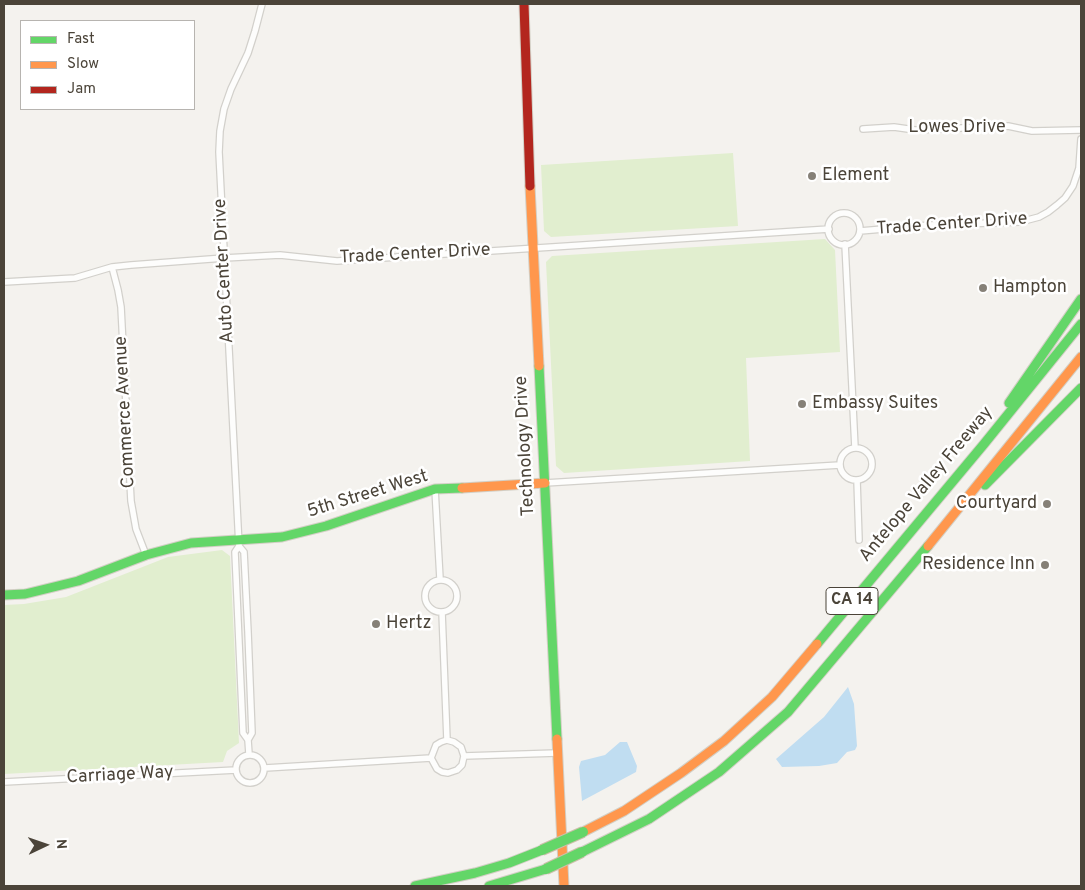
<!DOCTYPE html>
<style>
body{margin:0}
#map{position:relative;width:1085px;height:890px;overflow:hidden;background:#f4f2ee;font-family:Overpass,sans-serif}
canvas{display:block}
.frame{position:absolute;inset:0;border:5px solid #4b4439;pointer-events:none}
.legend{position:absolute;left:20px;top:20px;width:175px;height:90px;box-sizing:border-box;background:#fff;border:1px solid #b7b4b0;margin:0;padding:6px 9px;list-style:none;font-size:15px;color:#4b4439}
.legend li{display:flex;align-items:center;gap:10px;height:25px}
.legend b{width:25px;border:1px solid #b7b4b0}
.north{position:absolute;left:20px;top:820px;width:50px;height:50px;-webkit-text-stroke:4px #fff;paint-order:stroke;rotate:87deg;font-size:14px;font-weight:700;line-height:20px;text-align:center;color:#4b4439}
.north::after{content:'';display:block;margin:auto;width:18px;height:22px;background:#4b4439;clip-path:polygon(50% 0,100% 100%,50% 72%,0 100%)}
</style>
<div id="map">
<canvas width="1085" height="890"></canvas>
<div class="frame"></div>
<ul class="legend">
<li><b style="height:6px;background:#63d668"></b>Fast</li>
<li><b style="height:6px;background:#ff974d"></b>Slow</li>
<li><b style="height:6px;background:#b3261e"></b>Jam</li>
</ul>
<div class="north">N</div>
</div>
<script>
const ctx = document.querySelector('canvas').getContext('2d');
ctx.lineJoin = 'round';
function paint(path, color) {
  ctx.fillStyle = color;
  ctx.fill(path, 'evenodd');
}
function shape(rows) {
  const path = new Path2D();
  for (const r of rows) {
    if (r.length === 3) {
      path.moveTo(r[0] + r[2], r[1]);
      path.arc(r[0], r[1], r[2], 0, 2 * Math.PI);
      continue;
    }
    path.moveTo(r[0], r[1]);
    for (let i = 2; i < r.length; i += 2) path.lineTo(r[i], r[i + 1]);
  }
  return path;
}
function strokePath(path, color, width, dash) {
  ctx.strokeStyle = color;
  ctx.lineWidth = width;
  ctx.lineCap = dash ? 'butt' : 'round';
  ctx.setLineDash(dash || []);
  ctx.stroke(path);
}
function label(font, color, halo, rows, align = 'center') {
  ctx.font = font + ' Overpass,sans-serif';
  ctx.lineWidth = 5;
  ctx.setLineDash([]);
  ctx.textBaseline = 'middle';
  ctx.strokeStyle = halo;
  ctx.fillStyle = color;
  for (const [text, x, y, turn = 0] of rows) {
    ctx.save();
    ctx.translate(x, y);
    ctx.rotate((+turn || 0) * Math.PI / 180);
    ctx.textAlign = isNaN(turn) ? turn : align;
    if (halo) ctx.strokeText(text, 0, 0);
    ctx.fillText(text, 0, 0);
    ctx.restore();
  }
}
const green = shape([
 [733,153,738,226,551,237,544,231,541,165],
 [825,239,835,250,840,352,746,358,750,461,564,473,556,466,546,262,552,256],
 [222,550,230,556,239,743,227,751,223,762,4,774,4,605,24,604,66,597,168,557]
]);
const water = shape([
 [848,687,854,704,857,746,855,750,847,752,837,763,819,766,782,767,776,759,824,717],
 [620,742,627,742,637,766,636,772,582,801,579,767,581,761,605,755]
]);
const street = shape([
 [863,129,894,127,915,130,1008,126,1032,131,1081,130],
 [844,229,16],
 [860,231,930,225,1020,222,1039,217,1048,212,1057,205,1065,198,1073,186,1079,168,1081,139],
 [845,244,855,448],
 [112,267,118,290,121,307,131,501,136,529,146,555],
 [4,282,75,278,112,267,131,265,224,258,280,255,337,261,829,229],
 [856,464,16],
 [857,480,859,540],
 [545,483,840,465],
 [435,489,440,579],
 [239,546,244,552,248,632,252,733,248,740],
 [441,596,16],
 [442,612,447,740],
 [447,740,454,742,461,747,464,756,462,765,457,770,448,773,442,772,437,769,431,758,436,745,441,742,447,740],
 [249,754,248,740,243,733,235,552,239,546,219,152,220,131,224,109,231,89,248,53,255,31,262,4],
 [250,769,14],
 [464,756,557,753],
 [265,768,431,758],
 [4,782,236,770]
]);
const fast = shape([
 [539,366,557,739],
 [1009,403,1081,299],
 [985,485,1081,388],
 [4,595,25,594,78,581,146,555,191,543,282,537,326,526,435,489,462,488],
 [817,644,984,444,1081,324],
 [582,852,649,819,719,772,788,712,928,546],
 [415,886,475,873,509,863,542,850],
 [489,886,546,869]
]);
const slow = shape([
 [530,186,539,366],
 [462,488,545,483],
 [928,546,1081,357],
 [557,739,564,886],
 [583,832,624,811,681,773,724,741,772,697,817,644]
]);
const jam = shape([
 [524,4,530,186]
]);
const fastBridge = shape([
 [542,850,583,832],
 [546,869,582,852]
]);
const markers = [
 [812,176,5,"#868178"],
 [983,288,5,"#868178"],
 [802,404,5,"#868178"],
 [1047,504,5,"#868178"],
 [1045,565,5,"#868178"],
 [376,624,5,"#868178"]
];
const shields = [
 [852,601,52]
];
const shieldNames = [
 ["CA 14",852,601]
];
const streetNames = [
 ["Lowes Drive",957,128],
 ["Trade Center Drive",952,225,-4],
 ["Trade Center Drive",415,255,-3],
 ["Auto Center Drive",225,271,-93],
 ["Commerce Avenue",126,412,-93],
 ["Technology Drive",526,446,-93],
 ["Antelope Valley Freeway",927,485,-50],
 ["5th Street West",368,495,-17],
 ["Carriage Way",120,776,-3]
];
const poiNames = [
 ["Element",822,176],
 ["Hampton",993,288],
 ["Embassy Suites",812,404],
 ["Courtyard",1037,504,"right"],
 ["Residence Inn",1035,565,"right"],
 ["Hertz",386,624]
];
paint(green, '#e1eecf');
paint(water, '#c0ddf1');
strokePath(street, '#d2d0cb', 8);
strokePath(fast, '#d3cfc5', 11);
strokePath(slow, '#d3cfc5', 11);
strokePath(jam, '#d3cfc5', 11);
strokePath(street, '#fdfdfc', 5.5);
strokePath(fast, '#63d668', 9);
strokePath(slow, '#ff974d', 9);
strokePath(jam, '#b3261e', 9);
strokePath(fastBridge, '#ccbfa9', 12, []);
strokePath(fastBridge, '#63d668', 10);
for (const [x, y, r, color] of markers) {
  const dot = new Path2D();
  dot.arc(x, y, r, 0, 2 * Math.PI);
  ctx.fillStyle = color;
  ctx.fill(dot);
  strokePath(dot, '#fff', 2);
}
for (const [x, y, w] of shields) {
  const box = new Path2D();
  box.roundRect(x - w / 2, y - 13.5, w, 27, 4);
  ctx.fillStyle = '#fff';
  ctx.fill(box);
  strokePath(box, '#4b4439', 1);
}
label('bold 16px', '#4b4439', null, shieldNames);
label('18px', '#4b4439', '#fff', streetNames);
label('18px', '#4b4439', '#fff', poiNames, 'left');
</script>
